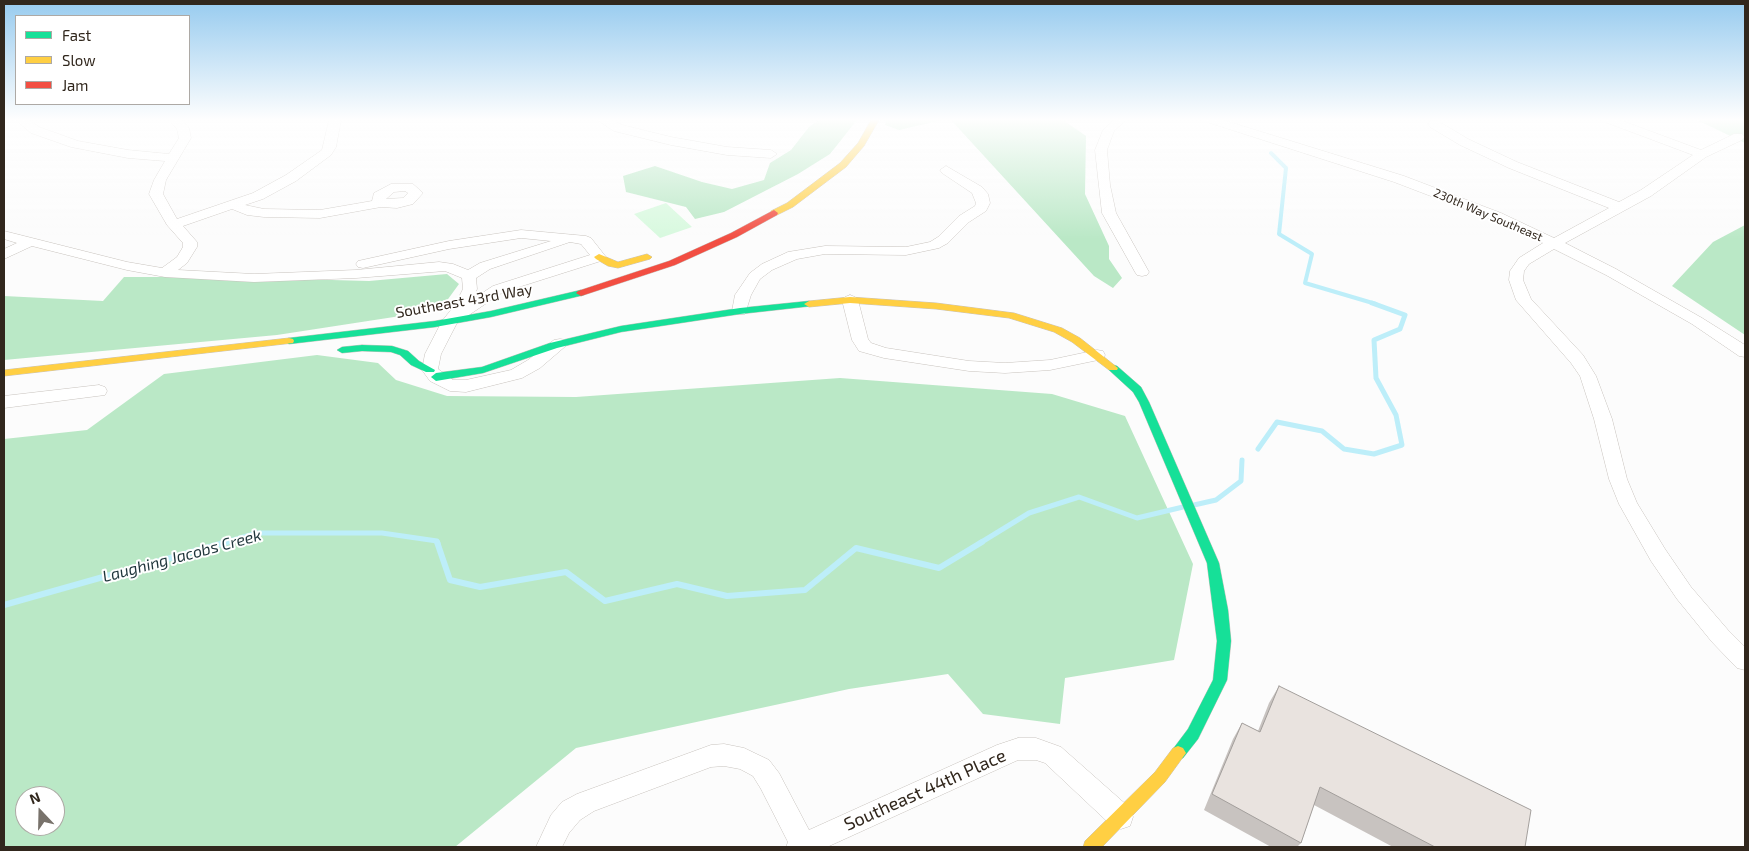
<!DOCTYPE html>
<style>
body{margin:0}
#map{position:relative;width:1749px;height:851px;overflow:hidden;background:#fcfcfc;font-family:"Exo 2",sans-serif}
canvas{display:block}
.frame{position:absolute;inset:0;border:5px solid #31271d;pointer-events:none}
.legend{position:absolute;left:15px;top:15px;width:175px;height:90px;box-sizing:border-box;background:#fff;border:1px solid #ada9a5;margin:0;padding:6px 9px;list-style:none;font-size:15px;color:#31271d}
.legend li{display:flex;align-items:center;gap:10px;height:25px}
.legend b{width:25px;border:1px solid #ada9a5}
.north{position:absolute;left:15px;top:786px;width:50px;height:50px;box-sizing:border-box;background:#fff;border:1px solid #ada9a5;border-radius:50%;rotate:339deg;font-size:14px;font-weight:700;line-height:20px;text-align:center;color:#31271d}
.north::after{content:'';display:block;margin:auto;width:18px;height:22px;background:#78726b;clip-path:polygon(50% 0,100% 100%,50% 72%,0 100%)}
</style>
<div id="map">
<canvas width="1749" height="851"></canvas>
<div class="frame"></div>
<ul class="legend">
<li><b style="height:6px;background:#16e098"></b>Fast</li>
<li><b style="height:6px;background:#ffcf43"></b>Slow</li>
<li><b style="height:6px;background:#f24e42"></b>Jam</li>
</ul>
<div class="north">N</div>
</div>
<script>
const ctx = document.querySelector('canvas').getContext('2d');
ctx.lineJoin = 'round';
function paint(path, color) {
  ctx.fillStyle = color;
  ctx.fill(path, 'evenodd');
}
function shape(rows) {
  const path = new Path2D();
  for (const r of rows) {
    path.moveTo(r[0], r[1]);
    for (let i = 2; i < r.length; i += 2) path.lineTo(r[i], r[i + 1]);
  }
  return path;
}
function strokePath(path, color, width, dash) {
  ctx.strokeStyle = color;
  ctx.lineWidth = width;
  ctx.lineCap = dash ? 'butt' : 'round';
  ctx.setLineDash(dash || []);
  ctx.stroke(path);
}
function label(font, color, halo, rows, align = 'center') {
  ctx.font = font + ' "Exo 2",sans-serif';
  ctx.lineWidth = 4;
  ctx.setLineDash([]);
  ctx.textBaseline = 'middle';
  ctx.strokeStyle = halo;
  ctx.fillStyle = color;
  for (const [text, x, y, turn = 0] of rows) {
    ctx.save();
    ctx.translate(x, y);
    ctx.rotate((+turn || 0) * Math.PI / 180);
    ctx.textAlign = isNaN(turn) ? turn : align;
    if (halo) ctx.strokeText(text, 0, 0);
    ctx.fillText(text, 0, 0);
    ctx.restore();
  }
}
const green = shape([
 [666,203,692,227,660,238,634,214]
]);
const forest = shape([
 [819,120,857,120,830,154,798,174,724,212,695,219,686,207,626,192,623,176,655,166,702,182,732,189,764,180,770,163,791,150,809,127],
 [886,120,942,120,899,130,885,125],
 [951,120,1063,120,1086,136,1085,194,1109,246,1109,259,1122,278,1113,288,1094,276],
 [1697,120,1745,120,1745,143],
 [1745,225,1745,335,1672,286,1713,242],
 [447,274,459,284,443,306,433,311,277,335,4,360,4,296,103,301,124,277,219,277,369,281],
 [317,355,378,363,396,380,447,396,576,397,840,378,1052,394,1125,416,1193,564,1174,660,1065,678,1060,724,983,714,948,674,849,689,576,748,455,847,4,847,4,439,87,430,164,374],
 [25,796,55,796,55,826,25,826]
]);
const streamFar2 = shape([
 [1271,153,1286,168,1279,234,1312,254,1305,283,1376,304]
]);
const streamFar1 = shape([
 [1258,449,1277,422,1322,431,1344,449,1374,454,1402,445,1396,415,1376,378,1374,340,1400,329,1405,315,1372,303],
 [1194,505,1216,500,1241,481,1242,460],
 [223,543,257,533,382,533,437,541,438,543],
 [980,543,1029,513,1079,497,1137,518,1183,507]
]);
const stream = shape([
 [437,542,450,580,480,587,566,572,605,601,677,584,727,596,805,590,856,548,939,568,982,542],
 [4,605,227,542]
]);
const street = shape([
 [16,120,29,120,39,127,78,141,128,150,169,154,179,138,177,129,169,120,182,120,189,128,191,138,166,180,163,194,177,219,253,193,286,175,322,150,329,120,341,120,336,147,331,155,296,181,263,199,245,205,264,209,320,210,372,201,374,193,391,184,413,184,423,193,413,204,397,208,381,207,320,218,264,217,247,215,232,209,183,226,197,242,197,247,187,263,178,270,254,274,356,270,439,262,453,264,468,270,480,263,551,241,521,238,449,249,363,268,358,267,356,264,358,261,449,241,521,230,586,236,591,238,606,257,604,260,503,292,463,319,458,321,441,354,438,369,453,380,466,380,511,370,528,360,554,340,560,339,566,340,568,344,540,368,522,378,466,392,450,391,430,381,422,370,425,354,442,321,455,305,463,289,462,278,445,271,356,278,254,282,165,277,127,270,32,246,4,259,4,249,17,243,4,239,4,231,127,262,162,268,177,257,183,247,183,243,167,225,149,194,154,180,165,161,128,158,71,147,31,133,16,120],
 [405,191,408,193,403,198,386,199,394,192,405,191],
 [570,242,581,244,590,255,493,286,473,299,477,289,476,278,490,269,570,242],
 [597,120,612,120,622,125,671,137,727,147,771,150,777,154,771,158,727,155,671,145,614,131,597,120],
 [1113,120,1126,120,1114,131,1107,150,1110,185,1116,213,1149,272,1147,275,1142,276,1137,275,1135,272,1102,213,1095,150,1103,130,1113,120],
 [1205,120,1223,120,1404,176,1501,213,1554,238,1609,208,1509,168,1460,145,1430,127,1428,124,1430,121,1438,121,1468,139,1517,162,1619,202,1641,190,1693,155,1605,122,1603,120,1620,120,1701,150,1734,134,1742,134,1744,137,1742,140,1706,157,1651,196,1565,243,1616,269,1702,318,1745,345,1745,357,1739,356,1692,324,1606,275,1554,249,1529,264,1524,271,1523,280,1531,299,1583,355,1596,376,1612,419,1627,479,1637,503,1665,549,1691,587,1728,630,1745,647,1745,670,1737,668,1712,642,1677,599,1651,561,1619,504,1609,479,1594,419,1580,376,1571,363,1516,300,1509,280,1510,271,1519,258,1543,243,1491,219,1394,182,1207,122,1205,120],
 [946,166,982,187,988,194,990,203,986,211,969,222,948,243,939,248,906,255,825,254,797,259,772,270,760,279,751,295,745,314,735,314,732,311,735,295,750,273,762,264,788,252,825,246,906,247,930,242,938,237,959,216,975,206,976,203,972,193,942,173,940,170,946,166],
 [850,295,855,297,858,300,868,339,871,343,886,348,969,361,1005,363,1050,360,1097,350,1103,351,1105,355,1103,359,1050,370,1005,373,969,371,884,358,859,351,852,340,842,300,845,297,850,295],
 [99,385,105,387,107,391,105,395,4,408,4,396,99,385],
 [1018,738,1036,738,1061,747,1130,808,1133,817,1130,826,1121,829,1112,826,1045,763,1036,760,1018,760,827,847,786,847,788,842,761,789,753,776,740,769,724,766,711,767,594,811,580,820,569,833,562,847,536,847,551,815,562,802,577,794,711,745,724,744,744,748,769,760,779,773,809,830,997,745,1018,738]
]);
const fast = shape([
 [581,290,586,293,584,295,491,317,435,327,289,344,284,341,289,338,435,321,491,311,581,290],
 [809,301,814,304,812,306,740,314,621,332,557,348,483,373,436,381,431,377,436,373,482,367,550,343,621,326,740,308,809,301],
 [362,345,392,346,408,351,419,361,435,370,434,372,426,372,411,365,400,355,391,352,362,351,342,353,337,350,342,347,362,345],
 [1113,365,1117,366,1141,387,1149,402,1219,563,1228,610,1231,641,1227,680,1198,739,1183,758,1178,760,1173,758,1170,753,1188,729,1213,680,1217,641,1207,563,1139,402,1133,392,1109,370,1108,368,1109,366,1113,365]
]);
const slow = shape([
 [871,120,879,120,864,146,846,167,793,207,777,215,771,215,771,211,787,203,840,163,858,143,871,120],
 [599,254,618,262,647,254,652,257,650,259,618,268,608,266,596,259,594,257,599,254],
 [850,297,936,303,1014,313,1062,328,1080,338,1118,368,1117,370,1109,370,1072,342,1054,332,1009,318,936,309,850,303,809,307,804,304,809,301,850,297],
 [289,338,293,339,294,341,293,343,4,376,4,370,289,338],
 [1178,746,1183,748,1186,753,1165,782,1102,847,1083,847,1085,841,1155,772,1173,748,1178,746]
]);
const jam = shape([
 [774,210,778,213,777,215,737,237,675,265,584,295,581,296,576,293,578,291,669,261,731,233,774,210]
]);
const wall = shape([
 [1279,686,1525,847,1393,847,1314,805,1301,843,1297,847,1271,847,1204,810,1233,739,1242,723,1258,731,1269,703]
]);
const building = shape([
 [1279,686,1531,810,1525,847,1435,847,1320,787,1301,843,1212,794,1242,723,1260,732,1279,686]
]);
const farStreetnames = [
 ["230th Way Southeast",1488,215,23]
];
const streetNames = [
 ["Southeast 43rd Way",464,301,-10]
];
const waterNames = [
 ["Laughing Jacobs Creek",182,556,-15]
];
const nearStreetnames = [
 ["Southeast 44th Place",925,790,-24]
];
paint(green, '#d7f9de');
paint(forest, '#bae8c6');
strokePath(streamFar2, '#bdeef9', 4);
strokePath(streamFar1, '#bdeef9', 5);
strokePath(stream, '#bdeef9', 6);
strokePath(street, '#c8c3be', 1);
strokePath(fast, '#c8c3be', 1);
strokePath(slow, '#c8c3be', 1);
strokePath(jam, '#c8c3be', 1);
paint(street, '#fff');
paint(fast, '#16e098');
paint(slow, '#ffcf43');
paint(jam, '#f24e42');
paint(wall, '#c8c3c0');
paint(building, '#e9e3df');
strokePath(building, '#a39f9c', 1);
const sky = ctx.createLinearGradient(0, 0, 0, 239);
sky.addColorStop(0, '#97cbef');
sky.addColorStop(0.5, '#fefefe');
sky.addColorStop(1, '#fefefe00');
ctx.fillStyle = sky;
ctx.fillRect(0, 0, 1749, 239);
label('12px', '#31271d', '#fff', farStreetnames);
label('15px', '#31271d', '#fff', streetNames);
label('italic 16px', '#1f353b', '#fff', waterNames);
label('18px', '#31271d', '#fff', nearStreetnames);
</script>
